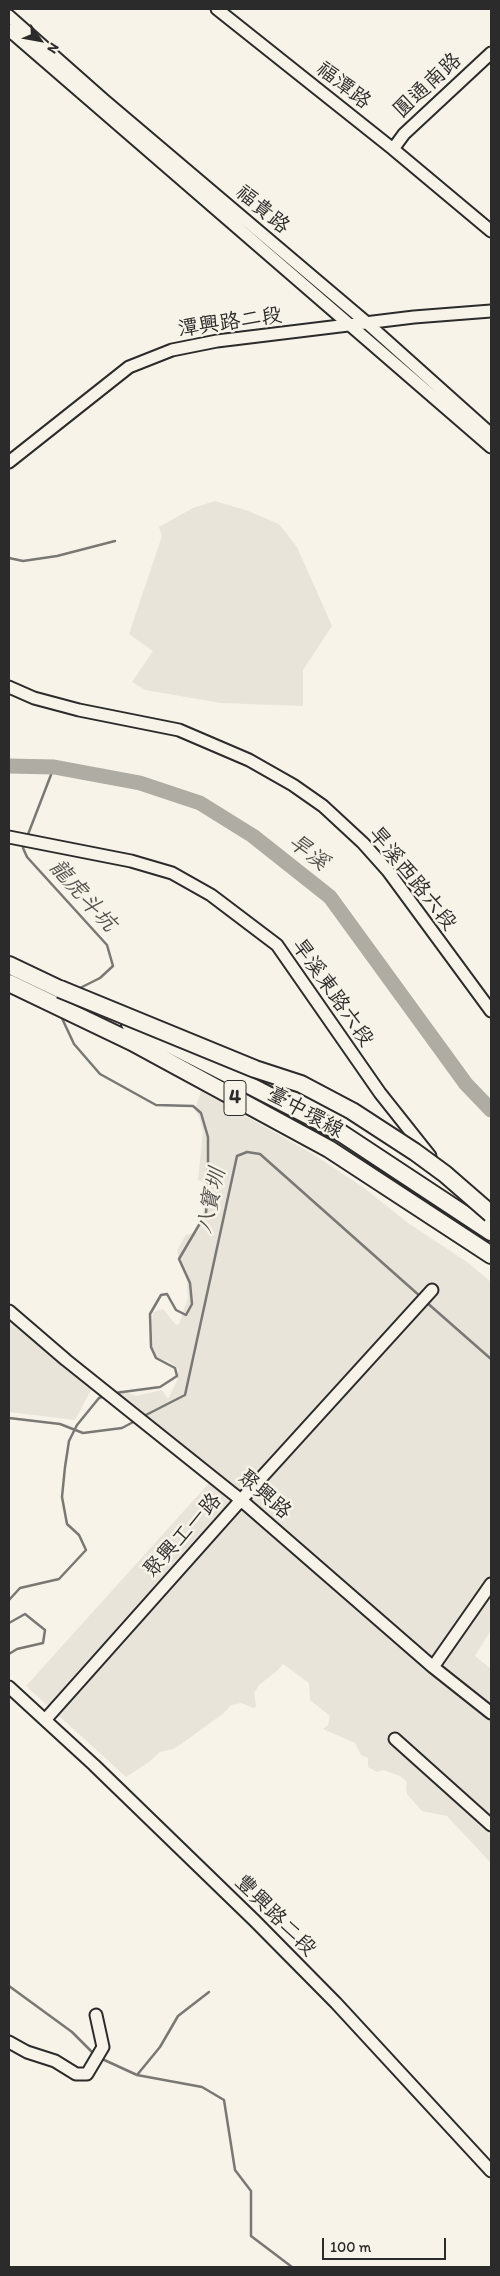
<!DOCTYPE html>
<meta charset="utf-8">
<style>
body{margin:0}
#map{position:relative;width:500px;height:2276px;overflow:hidden;background:#f7f3e8;font-family:Itim,sans-serif}
canvas{display:block}
.frame{position:absolute;inset:0;border:10px solid #2b2b2b;pointer-events:none}
.north{position:absolute;left:15px;top:15px;width:50px;height:50px;-webkit-text-stroke:4px #f7f3e8;paint-order:stroke;rotate:122deg;font-size:14px;font-weight:700;line-height:20px;text-align:center;color:#2b2b2b}
.north::after{content:'';display:block;margin:auto;width:18px;height:22px;background:#2b2b2b;clip-path:polygon(50% 0,100% 100%,50% 72%,0 100%)}
.scale{position:absolute;left:322px;top:2238px;width:124px;height:22px;box-sizing:border-box;border:2px solid #2b2b2b;border-top:0;padding-left:6px;font-size:15px;line-height:18px;white-space:nowrap;color:#2b2b2b;-webkit-text-stroke:4px #f7f3e8;paint-order:stroke}
</style>
<div id="map">
<canvas width="500" height="2276"></canvas>
<div class="frame"></div>
<div class="north">N</div>
<div class="scale">100 m</div>
</div>
<script>
const ctx = document.querySelector('canvas').getContext('2d');
ctx.lineJoin = 'round';
function paint(path, color) {
  ctx.fillStyle = color;
  ctx.fill(path, 'evenodd');
}
function shape(rows) {
  const path = new Path2D();
  for (const r of rows) {
    path.moveTo(r[0], r[1]);
    for (let i = 2; i < r.length; i += 2) path.lineTo(r[i], r[i + 1]);
  }
  return path;
}
function strokePath(path, color, width, dash) {
  ctx.strokeStyle = color;
  ctx.lineWidth = width;
  ctx.lineCap = dash ? 'butt' : 'round';
  ctx.setLineDash(dash || []);
  ctx.stroke(path);
}
function label(font, color, halo, rows, align = 'center') {
  ctx.font = font + ' Itim,"LXGW WenKai TC",sans-serif';
  ctx.lineWidth = 5;
  ctx.setLineDash([]);
  ctx.textBaseline = 'middle';
  ctx.strokeStyle = halo;
  ctx.fillStyle = color;
  for (const [text, x, y, turn = 0] of rows) {
    ctx.save();
    ctx.translate(x, y);
    ctx.rotate((+turn || 0) * Math.PI / 180);
    ctx.textAlign = isNaN(turn) ? turn : align;
    if (halo) ctx.strokeText(text, 0, 0);
    ctx.fillText(text, 0, 0);
    ctx.restore();
  }
}
const built = shape([
 [215,501,248,511,279,524,297,547,332,626,303,670,303,706,221,703,145,690,132,682,153,651,129,634,162,536,159,527,193,508],
 [201,1091,313,1154,364,1188,408,1223,467,1262,491,1282,491,1630,475,1656,491,1669,491,1863,447,1816,422,1811,407,1794,406,1789,407,1782,400,1776,383,1770,377,1772,368,1767,368,1758,361,1755,355,1743,323,1729,328,1725,330,1716,310,1700,309,1683,283,1664,278,1670,259,1685,254,1693,256,1706,254,1708,241,1703,231,1705,224,1713,181,1744,173,1749,160,1752,149,1762,126,1777,26,1686,210,1482,114,1399,120,1390,136,1396,162,1390,168,1399,178,1379,176,1377,179,1369,168,1361,156,1358,150,1343,153,1312,163,1309,176,1325,179,1324,188,1298,186,1273,180,1263,177,1250,186,1235,197,1232,204,1210,200,1202,206,1183,198,1180,203,1131,199,1117,195,1110],
 [9,1319,92,1388,75,1420,9,1412]
]);
const stream = shape([
 [9,558,23,561,57,556,115,541],
 [27,837,54,767],
 [24,845,23,848,27,857,107,945,113,966,100,978,78,989],
 [60,1014,74,1044,100,1074,156,1105,193,1106,201,1113,208,1137,208,1187,206,1213,179,1259,190,1283,192,1304,186,1315,176,1310,167,1294,161,1295,150,1314,151,1347,156,1358,175,1368,177,1376,160,1387,115,1393],
 [425,1301,491,1359],
 [142,1417,185,1395,237,1156,247,1152,260,1154,421,1297],
 [9,1418,60,1424,83,1433,122,1428,135,1421],
 [9,1600,20,1588,59,1579,86,1550,79,1535,67,1524,62,1497,65,1467,69,1441,77,1425,99,1398,105,1396],
 [9,1623,25,1614,45,1630,43,1643,17,1649,9,1654],
 [9,1986,72,2032,95,2055],
 [100,2058,137,2075,202,2087,224,2100,235,2170,251,2191,251,2236,292,2267],
 [137,2075,160,2047,178,2016,209,1992]
]);
const river = shape([
 [9,766,54,767,140,783,200,803,253,836,330,897,466,1084,491,1110]
]);
const minor = shape([
 [217,9,393,149,491,231],
 [9,16,104,100,367,323,491,434],
 [9,30,491,447],
 [393,149,404,134,491,53],
 [9,462,129,367,172,350,217,341,414,317,491,311],
 [9,687,34,698,79,710,179,730,249,760,293,785,323,806,363,843,388,871,491,1011],
 [9,837,131,861,172,873,211,895,277,945,380,1093,430,1156],
 [9,1311,66,1360,241,1500,433,1667,491,1713],
 [433,1667,491,1584],
 [9,1687,94,1765,255,1921,336,2003,491,2171],
 [45,1720,241,1500,432,1290],
 [395,1739,491,1825],
 [9,2042,27,2052,55,2061,76,2074,87,2074,103,2047,96,2015]
]);
const highway = shape([
 [9,965,72,995],
 [9,983,132,1042,329,1149,491,1255],
 [130,1024,338,1131,491,1232]
]);
const highwayBridge = shape([
 [60,989,255,1069,301,1084,352,1111,415,1152,445,1174,491,1214]
]);
const shields = [
 [235,1098,22]
];
const shieldNames = [
 ["4",235,1098]
];
const streetNames = [
 ["福潭路",343,86,38],
 ["圓通南路",428,86,-43],
 ["福貴路",262,210,40],
 ["潭興路二段",230,323,-8],
 ["旱溪西路六段",412,879,51],
 ["旱溪東路六段",332,993,55],
 ["臺中環線",305,1113,29],
 ["聚興路",264,1495,41],
 ["聚興工一路",183,1536,-48],
 ["豐興路二段",275,1916,45]
];
const waterNames = [
 ["旱溪",308,853,38],
 ["龍虎斗坑",82,896,48],
 ["八寶圳",212,1201,-78]
];
paint(built, '#e8e4da');
strokePath(stream, '#7a7874', 2.5);
strokePath(river, '#afaca4', 15);
strokePath(minor, '#2b2b2b', 15);
strokePath(highway, '#2b2b2b', 20);
strokePath(minor, '#f7f3e8', 11);
strokePath(highway, '#f7f3e8', 16);
strokePath(highwayBridge, '#2b2b2b', 20, []);
strokePath(highwayBridge, '#f7f3e8', 16);
for (const [x, y, w] of shields) {
  const box = new Path2D();
  box.roundRect(x - w / 2, y - 17.5, w, 35, 4);
  ctx.fillStyle = '#f7f3e8';
  ctx.fill(box);
  strokePath(box, '#2b2b2b', 1);
}
label('bold 20px', '#2b2b2b', null, shieldNames);
label('21px', '#2b2b2b', '#f7f3e8', streetNames);
label('italic 22px', '#53524f', '#f7f3e8', waterNames);
</script>
